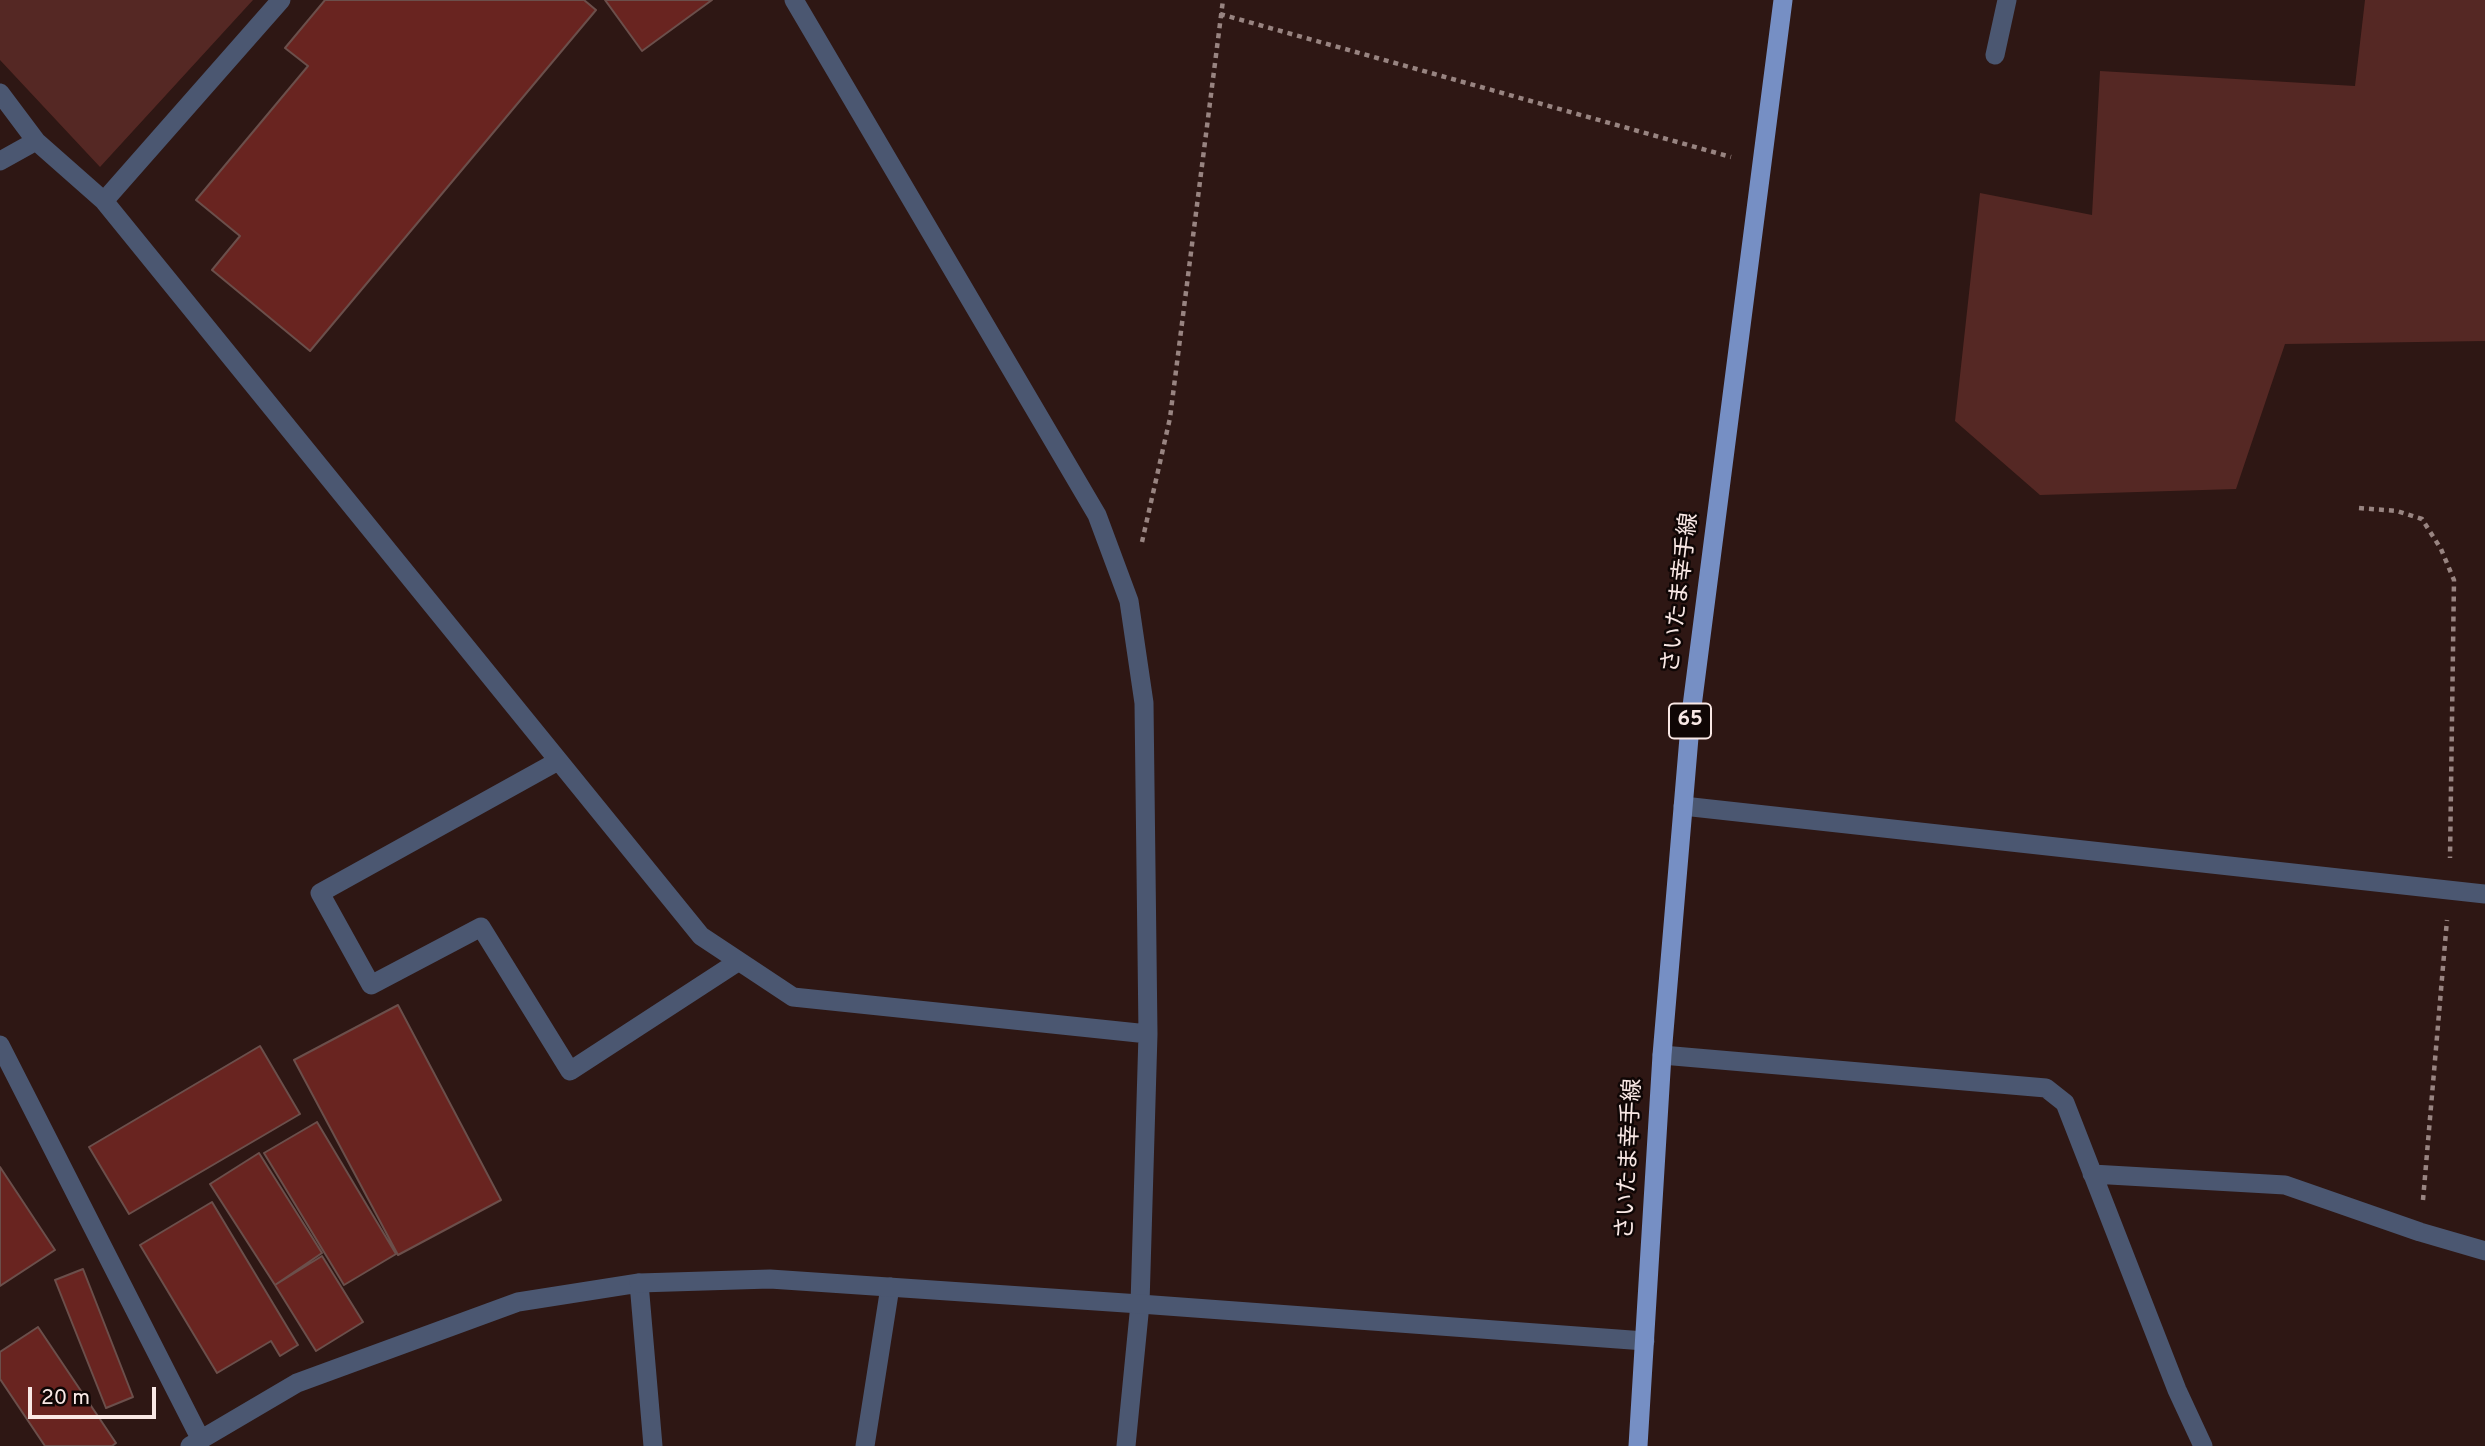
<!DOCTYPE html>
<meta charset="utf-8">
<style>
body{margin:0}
#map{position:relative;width:2485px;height:1446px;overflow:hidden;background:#2e1714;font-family:Overpass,sans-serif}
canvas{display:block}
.scale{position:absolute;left:28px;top:1387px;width:128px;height:32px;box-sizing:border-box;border:4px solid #f9e8e5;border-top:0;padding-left:9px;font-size:21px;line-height:24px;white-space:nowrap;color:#f9e8e5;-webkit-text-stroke:5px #0f0605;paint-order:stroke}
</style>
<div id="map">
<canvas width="2485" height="1446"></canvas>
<div class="scale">20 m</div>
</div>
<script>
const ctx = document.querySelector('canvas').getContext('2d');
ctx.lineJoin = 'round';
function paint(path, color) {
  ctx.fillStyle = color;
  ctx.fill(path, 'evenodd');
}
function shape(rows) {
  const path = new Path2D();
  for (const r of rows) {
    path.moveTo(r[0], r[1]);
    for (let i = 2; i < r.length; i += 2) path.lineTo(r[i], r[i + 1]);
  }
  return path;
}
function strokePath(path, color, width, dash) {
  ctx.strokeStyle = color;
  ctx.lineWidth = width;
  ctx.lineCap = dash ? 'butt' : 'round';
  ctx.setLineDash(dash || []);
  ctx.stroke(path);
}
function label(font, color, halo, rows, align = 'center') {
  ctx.font = font + ' Overpass,"Noto Sans JP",sans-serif';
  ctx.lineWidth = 5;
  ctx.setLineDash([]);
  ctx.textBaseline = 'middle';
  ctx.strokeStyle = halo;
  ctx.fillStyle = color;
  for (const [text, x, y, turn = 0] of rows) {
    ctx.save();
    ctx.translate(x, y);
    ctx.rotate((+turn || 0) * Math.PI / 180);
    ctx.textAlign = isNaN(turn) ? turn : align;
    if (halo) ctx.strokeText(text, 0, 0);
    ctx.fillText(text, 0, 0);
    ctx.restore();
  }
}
const green = shape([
 [0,0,253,0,100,167,0,60],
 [2365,0,2485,0,2485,341,2285,344,2236,489,2040,495,1955,421,1980,193,2092,215,2100,71,2355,86]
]);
const building = shape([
 [325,0,584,0,596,10,310,351,212,270,240,236,196,200,308,66,285,48,325,0],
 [605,0,712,0,642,51,605,0],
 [398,1005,501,1200,398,1255,294,1060,398,1005],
 [260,1046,300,1114,129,1214,89,1147,260,1046],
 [317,1122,396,1254,344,1285,264,1153,317,1122],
 [259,1153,322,1253,275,1285,210,1184,259,1153],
 [0,1167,55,1250,0,1286,0,1167],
 [212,1202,298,1345,280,1356,271,1341,217,1373,140,1245,212,1202],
 [322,1256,363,1322,316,1351,275,1285,322,1256],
 [83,1269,133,1397,106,1408,55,1280,83,1269],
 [38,1327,116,1443,112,1446,45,1446,0,1379,0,1352,38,1327]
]);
const path = shape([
 [1220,14,1731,157],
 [2359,508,2397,511,2422,519,2441,549,2454,580,2450,858],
 [1142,542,1170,418,1223,0],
 [2423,1200,2447,920]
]);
const minor = shape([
 [794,0,1097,515,1129,601,1144,703,1148,1034,1140,1304,1126,1446],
 [1995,55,2007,0],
 [0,93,36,141,104,201,701,936,793,997,1148,1034],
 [0,161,36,141],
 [104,201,281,0],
 [558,761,320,893,371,985,481,927,570,1071,739,961],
 [1683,806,2485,894],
 [0,1045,201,1440],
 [1662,1055,2046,1088,2065,1103,2177,1390,2203,1446],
 [2092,1174,2285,1185,2420,1232,2485,1251],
 [190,1446,297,1383,518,1302,639,1283,653,1446],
 [865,1446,890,1287]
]);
const tertiary = shape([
 [639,1283,770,1279,1140,1304,1645,1341]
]);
const primary = shape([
 [1638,1446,1662,1055,1691,714,1783,0]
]);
const shields = [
 [1690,721,42]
];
const shieldNames = [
 ["65",1690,721]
];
const streetNames = [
 ["さいたま幸手線",1682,593,-83],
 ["さいたま幸手線",1631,1159,-87]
];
paint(green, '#552824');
paint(building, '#692420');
strokePath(building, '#6b4f4b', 2);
strokePath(path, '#988481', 4.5, [5, 5]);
strokePath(minor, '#4b5771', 19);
strokePath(tertiary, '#4b5771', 19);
strokePath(primary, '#768fc4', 19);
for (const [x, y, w] of shields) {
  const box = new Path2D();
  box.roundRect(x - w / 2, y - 17.5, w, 35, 5);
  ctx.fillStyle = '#0f0605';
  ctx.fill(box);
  strokePath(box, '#f9e8e5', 2);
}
label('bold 21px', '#f9e8e5', null, shieldNames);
label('23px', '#f9e8e5', '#0f0605', streetNames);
</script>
